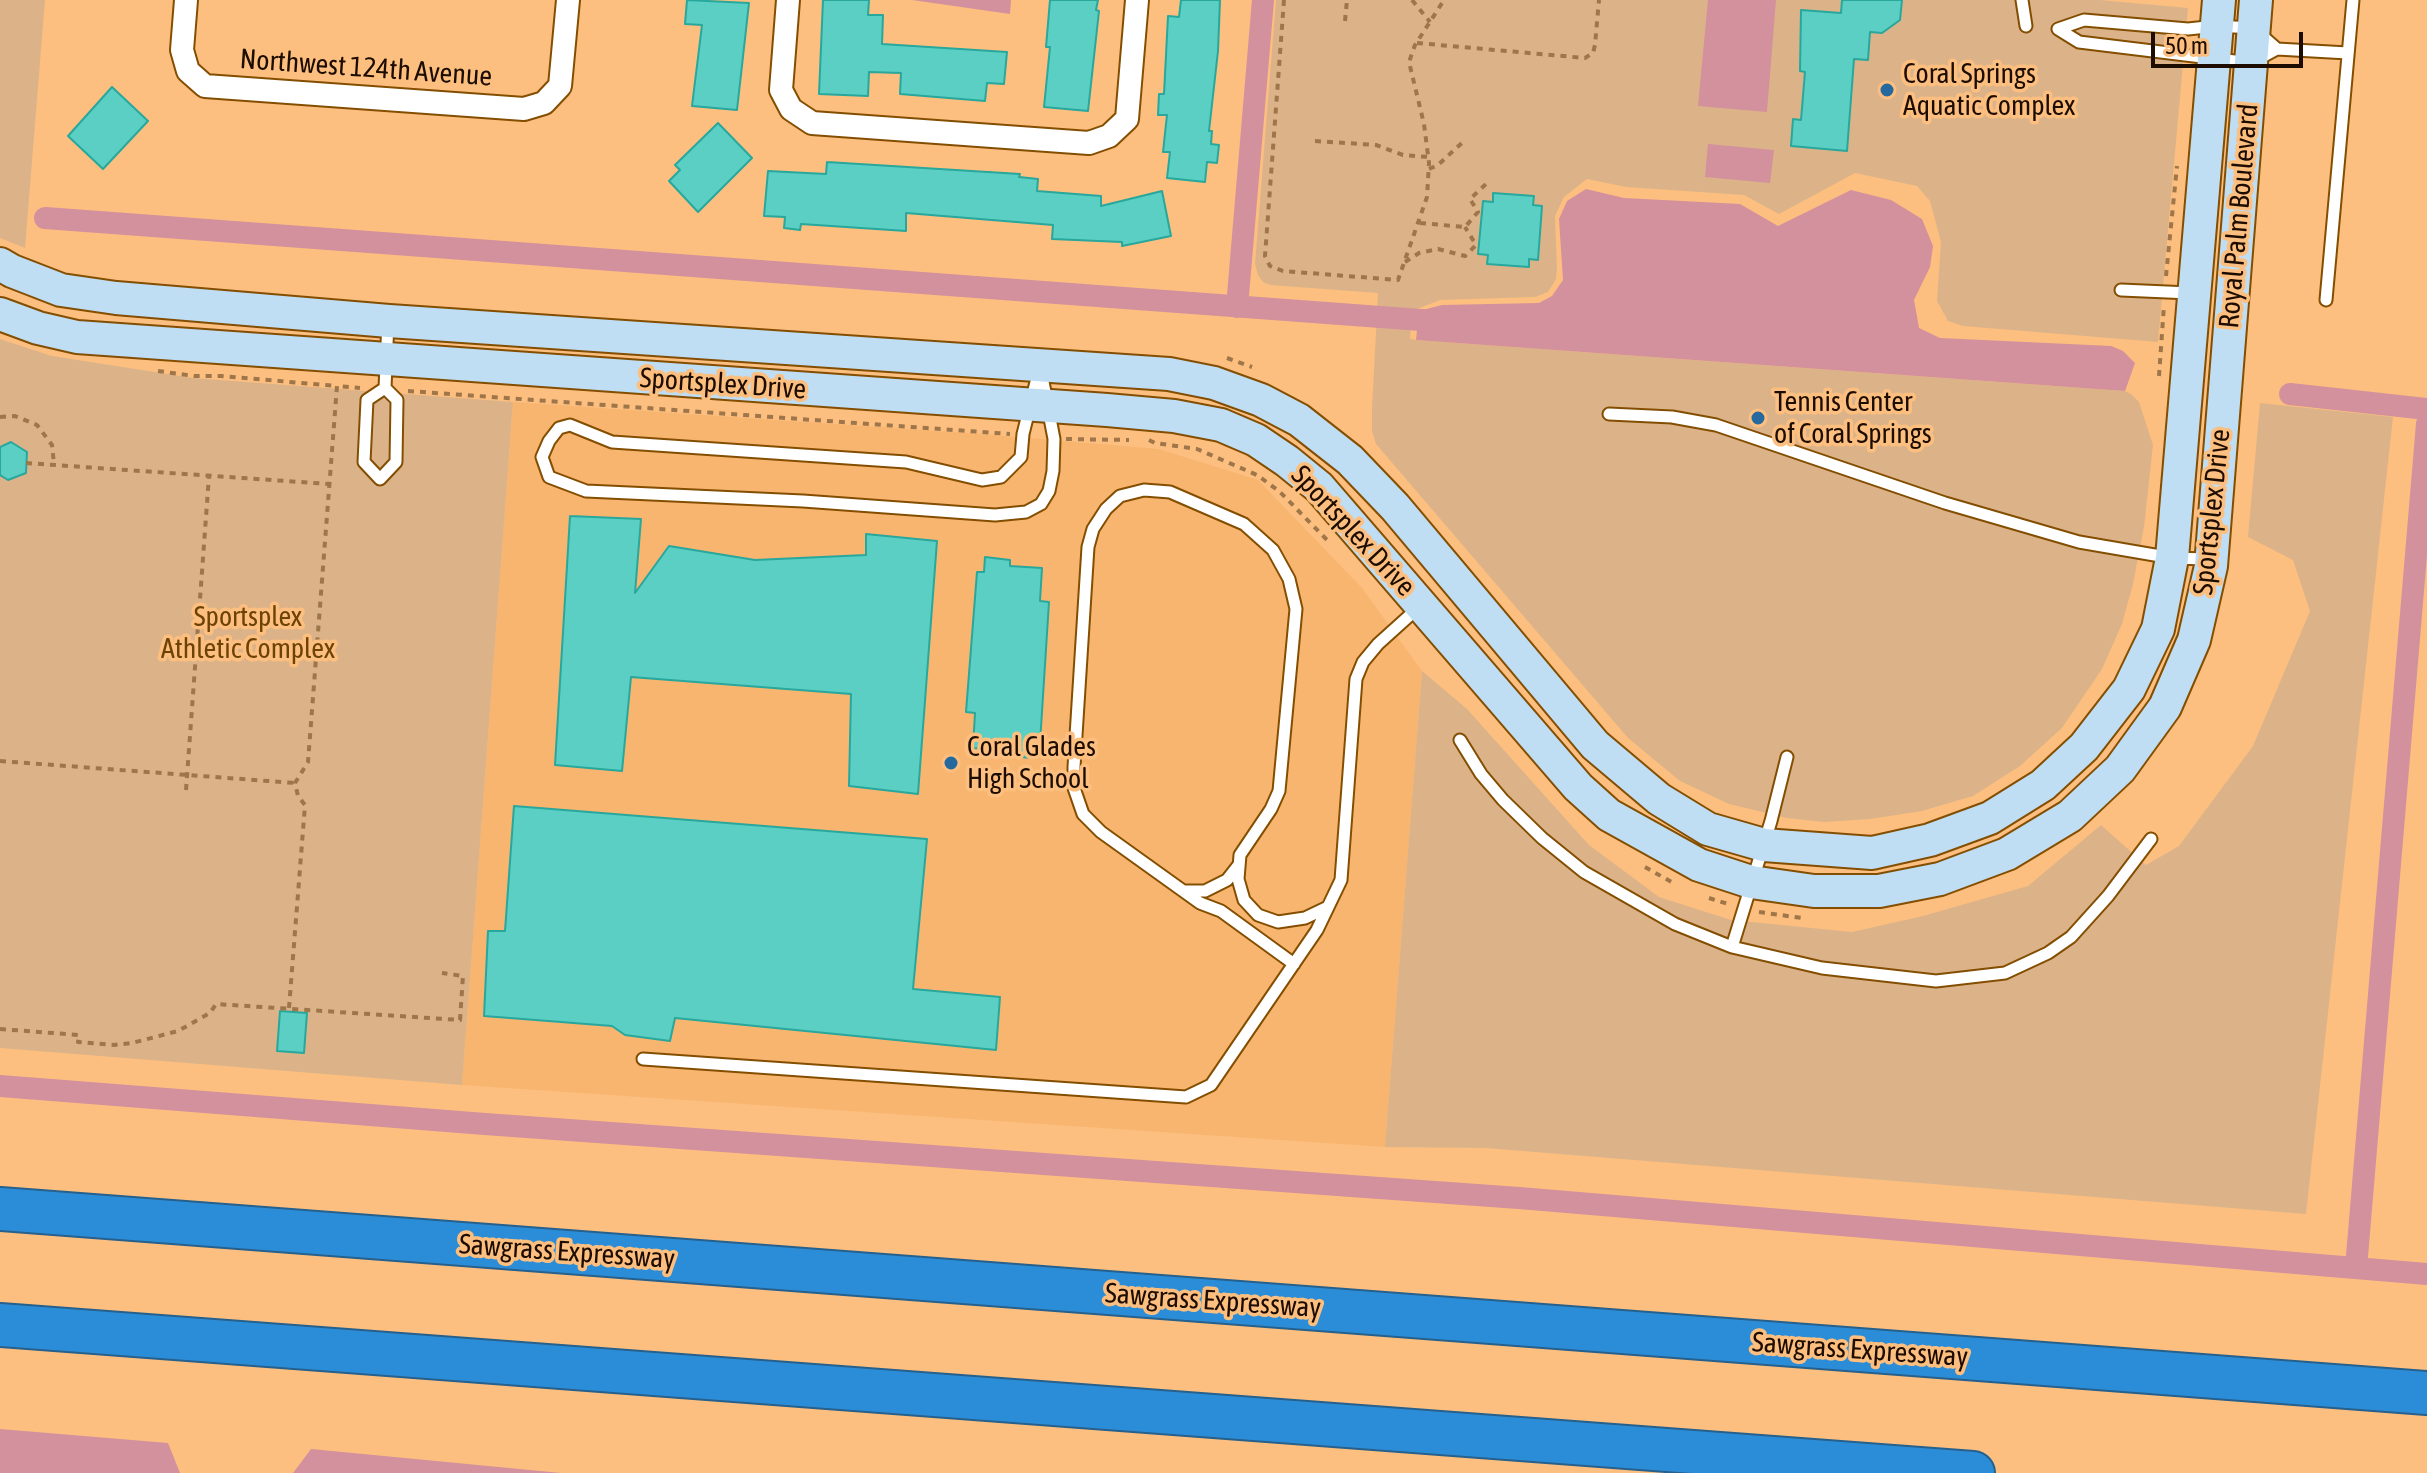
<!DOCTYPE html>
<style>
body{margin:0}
#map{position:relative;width:2427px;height:1473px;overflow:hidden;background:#fcbf7f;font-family:"Asap Condensed",sans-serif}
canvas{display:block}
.scale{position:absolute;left:2151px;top:32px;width:152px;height:36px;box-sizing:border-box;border:4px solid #1d0c00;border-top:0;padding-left:10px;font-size:24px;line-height:28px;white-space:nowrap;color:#1d0c00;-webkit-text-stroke:6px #fcbf7f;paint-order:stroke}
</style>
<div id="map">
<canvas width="2427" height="1473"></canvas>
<div class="scale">50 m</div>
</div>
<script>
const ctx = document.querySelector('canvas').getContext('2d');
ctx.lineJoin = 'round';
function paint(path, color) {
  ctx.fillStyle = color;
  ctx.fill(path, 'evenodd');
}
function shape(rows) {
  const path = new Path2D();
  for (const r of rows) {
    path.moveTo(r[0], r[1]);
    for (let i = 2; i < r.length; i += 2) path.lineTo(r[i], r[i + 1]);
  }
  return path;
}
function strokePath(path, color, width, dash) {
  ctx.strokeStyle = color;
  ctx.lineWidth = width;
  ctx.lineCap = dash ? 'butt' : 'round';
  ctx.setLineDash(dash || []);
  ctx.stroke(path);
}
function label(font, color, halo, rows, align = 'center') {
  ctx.font = font + ' "Asap Condensed",sans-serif';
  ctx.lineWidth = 7;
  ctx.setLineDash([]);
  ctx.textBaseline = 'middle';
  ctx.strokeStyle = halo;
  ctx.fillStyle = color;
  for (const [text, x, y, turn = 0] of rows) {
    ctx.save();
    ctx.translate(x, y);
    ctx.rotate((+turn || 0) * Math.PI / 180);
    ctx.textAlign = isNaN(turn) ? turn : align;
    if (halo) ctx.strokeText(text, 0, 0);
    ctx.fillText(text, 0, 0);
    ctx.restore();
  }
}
const built = shape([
 [513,402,981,434,1159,449,1258,480,1362,588,1422,671,1385,1147,462,1085]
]);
const green = shape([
 [0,0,45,0,25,248,0,238],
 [1276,0,2100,0,2188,8,2158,342,1963,326,1948,321,1937,301,1941,242,1930,201,1917,186,1855,173,1779,214,1744,195,1626,187,1587,179,1564,197,1555,216,1557,269,1556,279,1548,292,1535,297,1440,300,1412,311,1410,339,1416,340,2125,391,2131,394,2139,402,2153,445,2144,527,2133,584,2122,624,2102,669,2062,728,2020,766,1973,796,1922,811,1870,819,1824,822,1787,818,1729,804,1680,781,1628,738,1376,444,1372,431,1372,409,1378,293,1270,285,1263,282,1258,275,1255,264],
 [0,339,52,356,193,378,513,402,462,1085,0,1048],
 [2260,403,2393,417,2306,1214,1485,1148,1385,1147,1422,671,1467,709,1589,845,1659,897,1731,920,1852,932,1923,916,2028,886,2101,825,2146,865,2179,846,2253,746,2310,611,2293,560,2248,537]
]);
const water = shape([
 [912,0,1011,0,1010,14],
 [1708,0,1776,0,1767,112,1698,106],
 [1708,144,1774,150,1770,183,1705,177],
 [1586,189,1624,198,1740,204,1778,226,1851,190,1891,200,1922,219,1933,246,1930,267,1914,300,1919,328,1940,338,2111,346,2123,351,2135,363,2125,391,1416,340,1419,311,1442,305,1539,303,1552,296,1563,280,1559,219,1567,201],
 [0,1429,168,1443,180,1473,0,1473],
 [311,1449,561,1473,293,1473]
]);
const canal = shape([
 [45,218,1448,322],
 [1237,307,1263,0],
 [2290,394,2427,409],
 [0,1086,485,1124,1519,1198,2427,1274],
 [2356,1268,2427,424]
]);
const building = shape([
 [687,0,749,3,737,110,692,106,702,25,685,24,687,0],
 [823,0,869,0,868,15,883,15,882,44,1007,52,1004,84,987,83,985,101,900,94,901,73,869,72,868,96,819,94,823,0],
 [1050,0,1098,0,1096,10,1099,11,1088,111,1044,107,1050,47,1046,47,1050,0],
 [1181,0,1220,0,1218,51,1209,131,1212,131,1211,144,1219,145,1217,163,1207,162,1205,182,1167,178,1170,152,1163,152,1167,115,1158,115,1159,94,1164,94,1168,16,1179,17,1181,0],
 [1842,0,1902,0,1900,20,1882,33,1870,32,1868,60,1854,59,1847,151,1791,146,1793,119,1801,120,1805,72,1800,71,1801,10,1841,13,1842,0],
 [112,87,148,121,103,169,68,136,112,87],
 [718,123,752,158,698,212,669,181,680,170,675,165,718,123],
 [827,162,1020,174,1019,177,1038,179,1037,191,1101,196,1101,206,1162,191,1171,236,1122,246,1122,242,1052,239,1053,225,906,213,906,231,801,224,800,230,784,228,785,217,764,216,768,171,826,174,827,162],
 [1493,193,1534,196,1533,205,1542,206,1538,260,1529,259,1529,267,1487,264,1488,255,1478,254,1483,201,1493,202,1493,193],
 [11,442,27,452,26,473,8,480,0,475,0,447,11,442],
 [570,516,641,519,635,593,669,546,755,560,866,555,866,534,937,541,918,794,849,786,851,694,631,677,622,771,555,765,570,516],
 [985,557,1010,560,1010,566,1042,568,1040,601,1049,602,1040,743,1031,744,1030,758,1006,755,1006,750,973,748,975,713,966,712,977,572,984,572,985,557],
 [514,806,927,839,913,989,1000,997,996,1050,675,1018,670,1041,625,1035,612,1026,484,1016,488,931,505,931,514,806],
 [280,1011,307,1013,304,1053,277,1051,280,1011]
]);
const path = shape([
 [1284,0,1265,256,1270,266,1283,271,1398,280,1427,197,1429,163,1424,124,1409,62,1415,45,1444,0],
 [1412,0,1430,22],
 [1345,21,1347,0],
 [1417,43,1585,58,1593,53,1595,45,1599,0],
 [1315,141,1376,145,1403,155,1429,157],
 [1429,169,1438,165,1464,141],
 [1420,223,1465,227,1478,212,1470,199,1486,184],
 [1405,262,1419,253,1438,249,1465,256,1476,245,1465,227],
 [2166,276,2177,166],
 [1227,358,1252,367],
 [158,371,194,376,221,376,337,386],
 [2159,376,2164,305],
 [408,391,1010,434],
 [0,417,15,416,37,425,52,445,54,464],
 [1066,439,1129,440],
 [1149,440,1155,443,1197,449,1257,475,1279,491,1330,543],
 [26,463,329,484],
 [0,761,295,783],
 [186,790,209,476],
 [1645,867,1675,884],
 [1709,898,1731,905],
 [1759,912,1802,918],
 [289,1008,305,805,298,796,295,783,308,762,337,386,360,388],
 [0,1029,79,1035,78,1042,114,1045,132,1043,178,1031,210,1013,216,1004,460,1020,463,976,442,973]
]);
const lane = shape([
 [2022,0,2026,26],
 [2058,29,2079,42,2251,63,2277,49,2348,53],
 [2058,29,2084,20,2188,29,2216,26,2253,28,2277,49],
 [2121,290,2190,293],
 [2326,300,2353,0],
 [1040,366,1054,439,1053,471,1049,491,1041,504,1026,512,995,515,803,501,586,491,549,477,542,457,549,441,559,428,570,425,612,442,906,462,982,480,1001,477,1021,457,1023,434,1040,366],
 [385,388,367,400,364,462,380,479,396,462,397,400,385,388,388,322],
 [1609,414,1672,417,1716,425,1945,503,2079,542,2172,558,2208,559],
 [1460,740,1481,774,1503,800,1542,838,1584,872,1675,924,1732,947,1771,821,1787,757],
 [1184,891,1205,891,1227,880,1238,866],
 [1732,947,1822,968,1936,981,2005,973,2048,953,2071,937,2108,896,2151,839],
 [1294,964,1221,911,1200,903,1101,832,1083,814,1074,788,1074,767,1088,547,1093,529,1106,509,1120,496,1144,490,1170,492,1244,524,1273,550,1289,579,1296,609,1279,791,1271,809,1240,855,1238,879,1244,900,1258,915,1278,922,1305,918,1328,907],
 [643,1059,1186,1097,1211,1085,1317,930,1341,880,1356,679,1363,662,1378,644,1419,607]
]);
const street = shape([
 [186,0,182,50,188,71,205,86,524,109,544,103,560,86,568,0],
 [788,0,781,90,791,109,812,123,1089,143,1109,136,1127,119,1137,0]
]);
const secondary = shape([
 [0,264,12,271,61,290,116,298,389,321,1169,374,1214,383,1261,400,1299,420,1350,460,1395,507,1595,745,1659,799,1708,829,1764,845,1872,853,1930,840,1990,818,2043,785,2084,747,2129,689,2158,629,2172,558,2219,0],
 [0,314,38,328,77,337,1107,410,1174,416,1221,425,1256,440,1287,461,1319,487,1578,787,1609,815,1699,865,1751,882,1814,891,1879,891,1940,879,2007,854,2070,816,2120,769,2165,707,2194,640,2211,566,2256,0]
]);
const highway = shape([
 [0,1209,2427,1393],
 [0,1325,1973,1473]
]);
const markers = [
 [1887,90,8,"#25699e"],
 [1758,418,8,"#25699e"],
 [951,763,8,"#25699e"]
];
const streetNames = [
 ["Northwest 124th Avenue",366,68,4],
 ["Royal Palm Boulevard",2239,216,-85],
 ["Sportsplex Drive",723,384,4],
 ["Sportsplex Drive",2212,512,-84],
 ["Sportsplex Drive",1353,531,47],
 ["Sawgrass Expressway",567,1252,4],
 ["Sawgrass Expressway",1213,1301,4],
 ["Sawgrass Expressway",1860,1350,4]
];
const poiNames = [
 ["Coral Springs",1903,74],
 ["Aquatic Complex",1903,106],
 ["Tennis Center",1774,402],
 ["of Coral Springs",1774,434],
 ["Coral Glades",967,747],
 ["High School",967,779]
];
const parkNames = [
 ["Sportsplex",248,617],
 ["Athletic Complex",248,649]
];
paint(built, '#f8b56f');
paint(green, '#dcb389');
paint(water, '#d3909d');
strokePath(canal, '#d3909d', 22);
paint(building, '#5bcfc4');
strokePath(building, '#28a79d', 2);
strokePath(lane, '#844e00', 15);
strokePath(street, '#844e00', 26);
strokePath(secondary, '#844e00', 36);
strokePath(highway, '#26608c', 46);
strokePath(path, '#9f754a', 4, [6, 6]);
strokePath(lane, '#fff', 11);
strokePath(street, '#fff', 22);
strokePath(secondary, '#bfddf3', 32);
strokePath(highway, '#2b8dd8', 42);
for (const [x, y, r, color] of markers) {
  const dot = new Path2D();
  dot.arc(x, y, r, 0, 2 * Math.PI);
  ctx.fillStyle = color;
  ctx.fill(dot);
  strokePath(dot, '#fcbf7f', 3);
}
label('28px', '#1d0c00', '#fcbf7f', streetNames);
label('28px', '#1d0c00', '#fcbf7f', poiNames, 'left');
label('28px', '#6d4206', '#fcbf7f', parkNames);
</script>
